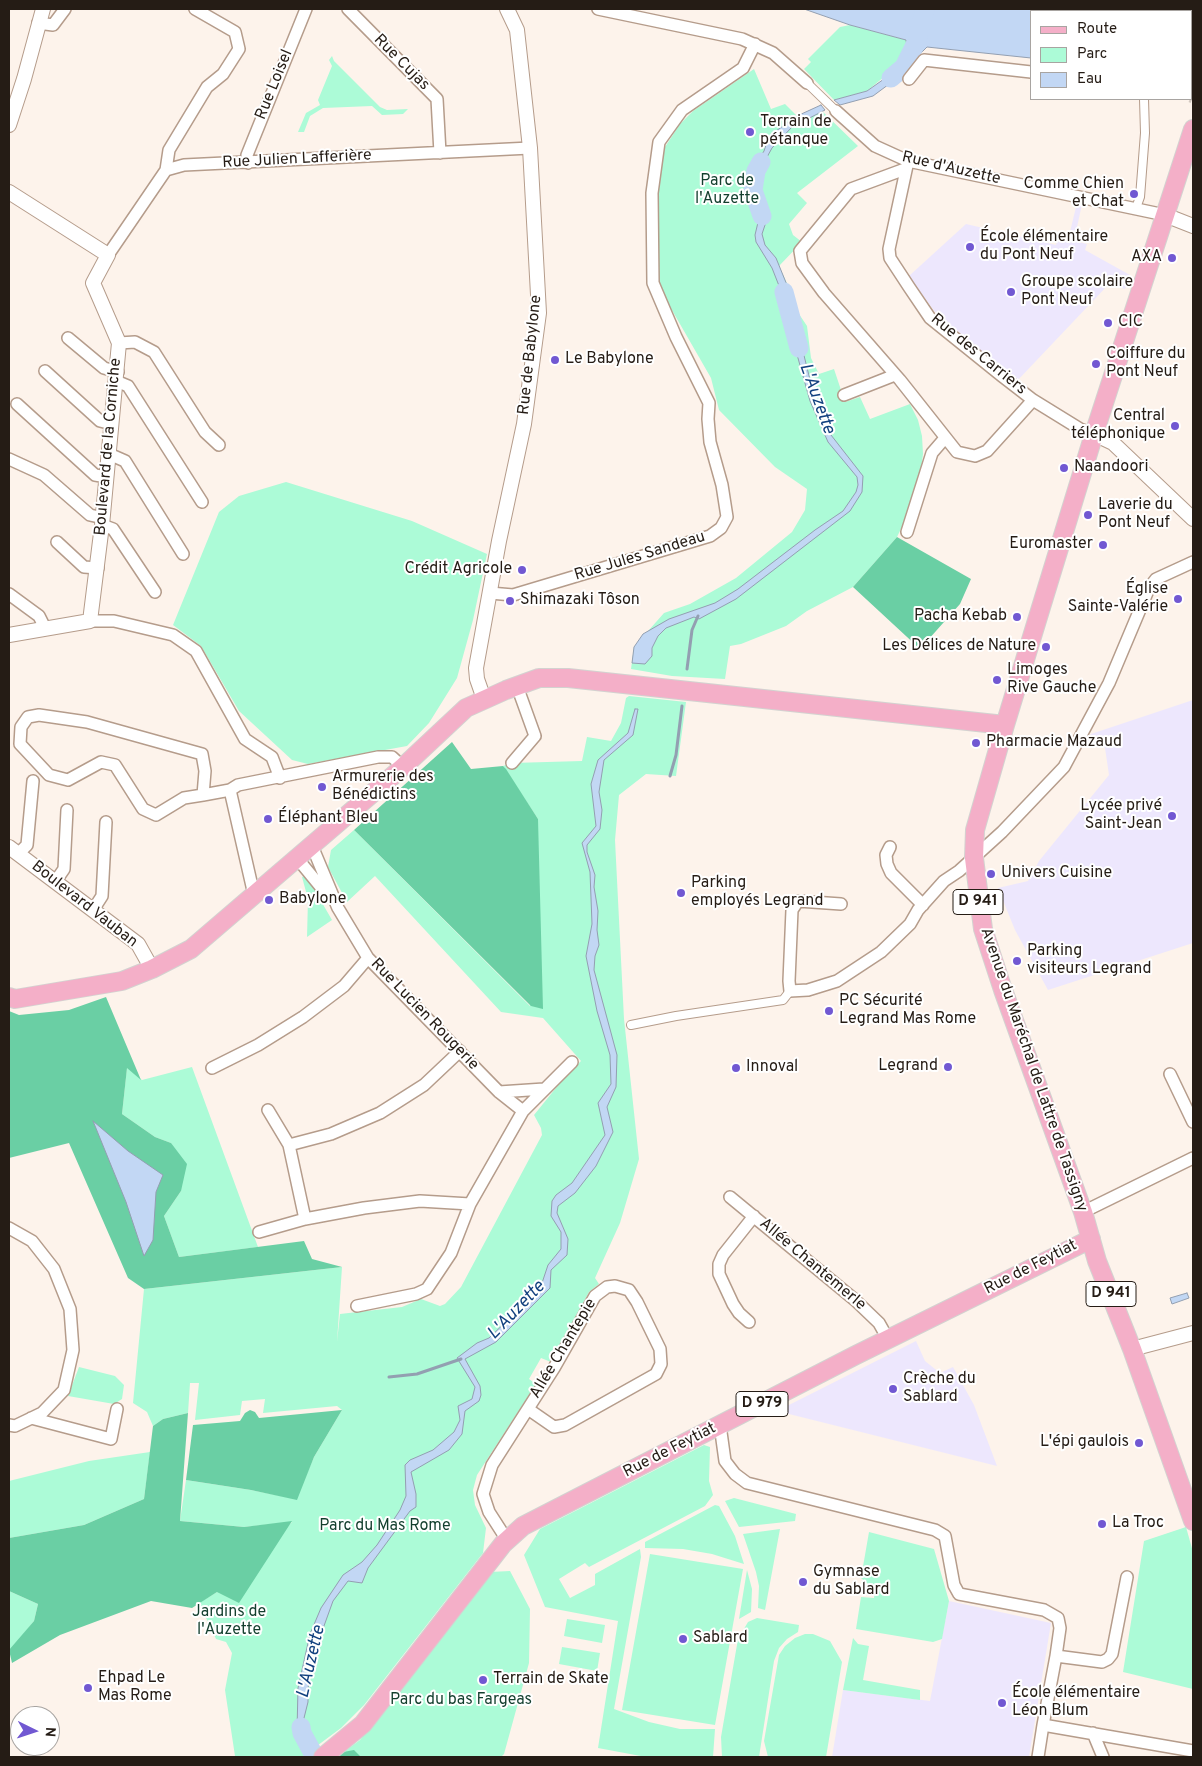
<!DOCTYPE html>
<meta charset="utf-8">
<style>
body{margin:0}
#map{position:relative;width:1202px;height:1766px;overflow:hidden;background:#fdf3eb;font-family:Overpass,sans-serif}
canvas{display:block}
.frame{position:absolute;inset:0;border:10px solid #251c15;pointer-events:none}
.legend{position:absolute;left:1030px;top:10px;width:162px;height:90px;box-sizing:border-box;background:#fff;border:1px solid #a8a4a1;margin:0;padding:6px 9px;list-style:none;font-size:15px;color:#251c15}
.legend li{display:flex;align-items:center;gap:10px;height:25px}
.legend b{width:25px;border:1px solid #a8a4a1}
.north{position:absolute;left:10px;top:1706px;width:50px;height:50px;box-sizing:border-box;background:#fff;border:1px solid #a8a4a1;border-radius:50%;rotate:94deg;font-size:14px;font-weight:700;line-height:20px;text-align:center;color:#251c15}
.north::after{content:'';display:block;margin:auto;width:18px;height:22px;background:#7158d2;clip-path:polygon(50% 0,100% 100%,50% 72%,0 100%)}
</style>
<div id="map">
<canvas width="1202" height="1766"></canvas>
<div class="frame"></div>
<ul class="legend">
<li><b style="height:6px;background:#f4afc8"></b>Route</li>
<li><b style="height:14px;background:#acfbd7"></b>Parc</li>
<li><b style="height:14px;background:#c2d7f4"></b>Eau</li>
</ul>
<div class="north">N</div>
</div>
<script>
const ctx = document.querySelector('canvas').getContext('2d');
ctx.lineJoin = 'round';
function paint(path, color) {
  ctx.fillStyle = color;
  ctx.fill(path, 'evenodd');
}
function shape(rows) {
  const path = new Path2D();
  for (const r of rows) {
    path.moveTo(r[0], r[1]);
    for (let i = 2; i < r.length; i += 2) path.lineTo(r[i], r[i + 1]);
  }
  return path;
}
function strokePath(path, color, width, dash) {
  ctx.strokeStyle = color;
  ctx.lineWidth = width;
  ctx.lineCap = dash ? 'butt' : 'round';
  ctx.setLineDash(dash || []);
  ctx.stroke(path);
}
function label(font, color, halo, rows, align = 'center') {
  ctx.font = font + ' Overpass,sans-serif';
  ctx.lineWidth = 4;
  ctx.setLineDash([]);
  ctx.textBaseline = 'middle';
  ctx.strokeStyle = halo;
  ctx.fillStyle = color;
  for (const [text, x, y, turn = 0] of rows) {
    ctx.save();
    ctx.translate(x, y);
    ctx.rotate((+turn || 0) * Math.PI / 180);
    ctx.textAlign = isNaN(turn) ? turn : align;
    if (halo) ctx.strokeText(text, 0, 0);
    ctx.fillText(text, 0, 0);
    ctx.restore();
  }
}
const education = shape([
 [1077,203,1082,204,1074,241,1087,244,1085,250,1130,275,1125,289,1109,284,1017,381,935,312,909,276,966,224,1056,245,1058,238,1068,240],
 [1193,700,1193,943,1048,990,1015,930,998,888,1028,881,1039,861,1109,775,1105,748,1087,741,1091,734],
 [916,1341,925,1361,940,1373,953,1367,974,1405,997,1466,777,1411],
 [949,1601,1051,1623,1029,1757,832,1757,843,1690,930,1701]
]);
const green = shape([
 [850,25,906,40,909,50,902,62,867,91,834,100,804,69,811,62,808,59,840,27],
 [332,56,334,61,380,107,387,110,408,109,403,114,382,115,372,106,323,108,310,116,304,132,298,132,306,113,320,105,318,100,332,66,329,60],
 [754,69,771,109,785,104,802,121,822,111,858,146,797,193,807,203,789,224,793,235,802,242,779,266,790,290,793,305,807,326,811,358,819,374,834,369,845,402,860,397,870,419,910,404,918,420,922,436,923,454,920,476,910,510,897,537,853,587,807,611,786,626,741,644,730,646,725,679,672,676,631,669,634,647,664,613,690,604,736,578,792,532,805,510,807,489,775,467,719,410,711,378,661,291,658,271,656,183,663,150,680,124,693,111],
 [286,482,412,521,487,554,473,620,457,678,429,723,407,746,308,764,292,760,239,711,201,646,173,625,219,512,239,496],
 [629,696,686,702,676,776,646,774,619,795,615,840,624,1019,639,1159,620,1223,595,1278,599,1284,589,1292,551,1362,541,1358,529,1379,536,1384,477,1475,473,1490,475,1505,486,1528,483,1553,364,1705,341,1728,302,1757,237,1757,235,1756,225,1690,232,1653,226,1642,216,1639,199,1603,217,1592,292,1522,244,1527,180,1521,186,1480,251,1490,296,1499,314,1457,342,1410,337,1406,263,1413,265,1399,242,1401,240,1415,195,1420,199,1383,190,1383,188,1413,163,1419,153,1426,147,1412,133,1403,144,1289,342,1267,337,1342,340,1314,402,1307,421,1299,440,1306,445,1304,461,1287,542,1135,541,1128,534,1115,564,1078,581,1061,543,1018,501,1012,375,876,347,902,328,867,331,850,354,830,530,1006,538,819,503,766,512,763,582,761,587,737,611,741,621,723,626,698],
 [306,875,332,920,307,937,308,899,302,877],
 [127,1067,142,1080,192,1067,258,1247,179,1257,164,1216,181,1191,171,1143,155,1137,122,1114],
 [79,1367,115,1376,124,1385,122,1399,114,1404,68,1396],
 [704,1445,710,1447,709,1481,713,1495,705,1506,589,1567,585,1563,559,1579,570,1598,595,1585,595,1574,640,1549,641,1557,614,1709,649,1722,680,1729,715,1729,713,1757,646,1757,598,1748,618,1621,545,1607,524,1555,540,1529],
 [150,1452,144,1499,84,1525,9,1538,9,1481,89,1461],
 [734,1498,796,1514,795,1521,739,1527,725,1501],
 [715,1505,719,1506,735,1536,744,1564,712,1554,683,1549,645,1548,645,1542],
 [1186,1527,1193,1552,1193,1689,1123,1672,1144,1541],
 [780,1529,765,1610,758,1608,759,1586,756,1572,743,1534],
 [869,1532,934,1549,949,1601,942,1639,933,1642,856,1629,861,1597,874,1598,875,1586,868,1584,861,1578],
 [650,1554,743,1569,715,1725,622,1710],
 [747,1570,752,1589,751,1612,739,1619],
 [510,1571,530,1609,529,1663,504,1754,501,1757,337,1757,360,1740,490,1572],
 [9,1591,38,1604,34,1621,10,1651],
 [757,1618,799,1625,798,1632,787,1639,779,1648,774,1661,759,1757,722,1757,721,1737,738,1639,748,1622],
 [567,1619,605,1625,602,1643,564,1636],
 [805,1634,813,1634,830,1641,842,1662,826,1757,768,1757,764,1741,779,1655,785,1646,795,1638],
 [853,1638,858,1644,869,1646,863,1680,920,1690,920,1700,843,1690],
 [562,1647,600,1653,597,1671,559,1664]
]);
const forest = shape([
 [897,537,971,579,960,604,920,649,853,587],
 [452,742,471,769,503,766,506,769,538,819,543,1009,531,1006,354,830],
 [106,997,141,1080,127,1068,122,1114,155,1137,171,1143,187,1164,181,1191,164,1216,179,1257,304,1241,312,1259,342,1267,144,1289,128,1278,69,1143,9,1158,9,1011,19,1015,69,1010],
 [250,1410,255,1412,259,1418,342,1410,314,1457,297,1500,251,1490,186,1480,193,1425,240,1421,245,1413],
 [188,1413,180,1521,244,1527,292,1521,239,1603,217,1592,192,1608,151,1601,60,1635,12,1663,9,1650,34,1621,38,1604,9,1591,9,1538,84,1525,144,1499,153,1426,163,1419],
 [354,1750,361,1757,328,1757,333,1754]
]);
const water = shape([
 [804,9,1193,9,1193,84,1191,83,1191,11,1031,11,1031,58,927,47,918,56,908,53,906,40,850,25,804,9],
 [904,60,914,63,908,70,873,96,840,105,834,100,867,91,884,79,904,60],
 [821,105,825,110,792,127,772,148,761,168,758,187,749,182,752,170,764,151,769,136,797,116,821,105],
 [749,191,758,196,768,216,762,234,765,245,776,258,798,312,788,320,785,301,772,268,756,242,755,235,759,218,749,191],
 [796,323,815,400,831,435,863,476,862,492,850,511,736,599,699,619,694,617,666,628,658,636,652,648,652,656,645,664,632,663,634,647,643,634,669,619,715,603,738,589,815,530,843,511,856,492,858,485,857,477,828,442,810,401,789,326,796,323],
 [635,709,638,709,633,735,604,760,599,792,602,810,600,829,587,845,587,852,595,875,594,887,598,911,597,930,599,945,595,956,594,970,617,1055,616,1087,607,1107,613,1132,596,1166,575,1193,558,1206,557,1213,568,1239,567,1255,551,1270,550,1288,496,1342,465,1359,480,1386,481,1395,479,1401,465,1411,462,1434,449,1450,411,1472,416,1494,416,1507,410,1511,368,1568,362,1583,348,1581,333,1601,316,1648,308,1688,308,1702,303,1722,305,1735,314,1749,309,1752,297,1731,298,1688,310,1634,321,1608,343,1575,362,1562,377,1545,400,1510,406,1496,405,1465,410,1460,433,1450,454,1432,460,1420,458,1406,472,1399,475,1387,457,1358,477,1343,489,1338,540,1289,548,1265,561,1249,561,1232,551,1216,552,1201,556,1195,572,1183,605,1135,598,1103,611,1084,610,1055,597,1011,586,956,592,924,590,872,582,843,596,826,591,784,598,760,628,733,635,709],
 [93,1121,128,1151,163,1175,156,1192,153,1240,144,1256,126,1202,93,1121],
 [1187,1293,1189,1298,1172,1304,1170,1298,1187,1293]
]);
const stream = shape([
 [687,669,692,630,698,616],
 [670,776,676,755,682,706],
 [389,1377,417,1374,461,1359]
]);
const river = shape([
 [891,78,904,67,916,43,925,9],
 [761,162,756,171,753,190,762,216],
 [784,292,799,348],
 [301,1727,302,1733,315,1757]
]);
const minorTunnel = shape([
 [1191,97,1193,98]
]);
const pedestrian = shape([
 [807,83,836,111],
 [1136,208,1140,197,1145,133,1144,99],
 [631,1025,676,1016,783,1000,790,991]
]);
const minor = shape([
 [348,9,437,99,440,153],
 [598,9,742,39,773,53,807,83],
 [38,23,53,25,65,9],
 [909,79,924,60,1031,72],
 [836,111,875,146,908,161,1165,215],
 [908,161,889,249,890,258,909,287,930,318,1002,376,1033,400,1080,429,1094,434],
 [248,163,247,155,306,9],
 [905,169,851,189,800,251,802,263,824,293,900,380,957,452,975,456,987,451,1033,400],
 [166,170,169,150,207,87,223,74,239,49,235,32,195,9],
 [108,255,166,170,184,165,530,148],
 [68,338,104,368,118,372],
 [119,343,135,342,154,352,205,432,219,445],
 [45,371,100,421,112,424],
 [116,381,128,386,202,502],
 [844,395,895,375],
 [17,404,95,475,107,477],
 [109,454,125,461,183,554],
 [9,459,44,475,90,515,103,518],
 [102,525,113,529,155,592],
 [907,532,932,453,945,438],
 [57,542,84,567,98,568],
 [490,593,513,595,710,536,721,528,727,517,722,485,710,442,708,419,709,403,676,337,653,283,652,193,659,142,682,110,743,68,755,44],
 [9,594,39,616,45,628],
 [90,621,114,621,173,635,196,651,245,739,272,757,280,778],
 [39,715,87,722,202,754,205,771,203,795,184,798,156,815,143,809,115,765,101,762,68,780,49,775,20,744,21,727,28,717,39,715],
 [512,763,535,736,517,686],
 [203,795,230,790],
 [312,846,338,908,368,958,499,1092,523,1111],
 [890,847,886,855,887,864,891,873,923,905],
 [18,854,27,845,33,781],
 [297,858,329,897],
 [55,882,64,869,67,810],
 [254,895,230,790,238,785,378,757,392,757,403,767],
 [841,904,798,901,792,910,789,981,790,991,808,990,837,981,881,952,910,924,918,910,944,881,959,871,1002,832,1064,767,1109,683,1149,588,1156,579,1193,562],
 [93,910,102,896,106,822],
 [212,1068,258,1045,303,1017,344,986,368,958],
 [1170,1074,1193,1122],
 [499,1092,544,1089],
 [268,1110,289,1145,305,1219],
 [289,1145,331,1134,380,1113,424,1085,460,1051],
 [730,1197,855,1300,879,1323,888,1339],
 [1083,1212,1193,1158],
 [9,1228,32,1241,54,1269,70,1309,73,1350,64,1390,42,1413,15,1426,9,1425],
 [259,1232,305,1219,364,1208,420,1201,470,1204],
 [357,1306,416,1294,427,1289,451,1253,470,1204,523,1111,572,1062],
 [749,1322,739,1313,733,1304,719,1274,719,1264,723,1255,754,1216],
 [31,1418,111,1439,117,1409],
 [720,1425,725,1461,735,1474,747,1483,935,1530,945,1536,954,1585,959,1594,1044,1610,1058,1618,1060,1628,1056,1656,1043,1725,1193,1751],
 [507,1540,489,1512,483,1494,492,1465,554,1368,595,1296,607,1287,615,1286,629,1290,637,1302,660,1349,661,1364,656,1374,565,1425,554,1427,528,1409],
 [1056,1656,1102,1662,1108,1659,1112,1654,1127,1577],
 [1093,1733,1103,1757],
 [1038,1757,1043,1725]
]);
const tertiary = shape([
 [9,125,24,79,43,9],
 [9,192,108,255,93,283,119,343,102,525,90,621,9,635],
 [1165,215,1193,226],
 [1094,434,1113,443,1193,519],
 [484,699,477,679,476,668,499,541,524,424,539,313,530,148,517,30,507,9],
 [9,847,138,944,152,969],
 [1132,1349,1193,1333]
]);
const primary = shape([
 [1193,129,1094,434,1005,725,975,830,974,858,983,929,1003,990,1083,1212,1097,1261,1132,1349,1193,1521],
 [9,997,15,999,122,981,152,969,191,949,403,767,466,708,506,690,539,678,568,678,1005,725],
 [323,1757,363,1724,503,1544,523,1526,856,1355,1091,1239]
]);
const markers = [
 [750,132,5,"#7158d2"],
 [1134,194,5,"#7158d2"],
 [970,247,5,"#7158d2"],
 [1172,258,5,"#7158d2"],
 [1011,292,5,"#7158d2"],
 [1108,323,5,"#7158d2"],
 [555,360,5,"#7158d2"],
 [1096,364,5,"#7158d2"],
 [1175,426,5,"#7158d2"],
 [1064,468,5,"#7158d2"],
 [1088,515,5,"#7158d2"],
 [1103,545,5,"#7158d2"],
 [522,570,5,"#7158d2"],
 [1178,599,5,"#7158d2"],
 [510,601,5,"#7158d2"],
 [1017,617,5,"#7158d2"],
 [1046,647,5,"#7158d2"],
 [997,680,5,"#7158d2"],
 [976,743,5,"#7158d2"],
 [322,787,5,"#7158d2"],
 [1172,816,5,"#7158d2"],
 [268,819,5,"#7158d2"],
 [991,874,5,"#7158d2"],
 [681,893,5,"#7158d2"],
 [269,900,5,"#7158d2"],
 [1017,961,5,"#7158d2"],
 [829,1011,5,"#7158d2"],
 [948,1067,5,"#7158d2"],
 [736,1068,5,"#7158d2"],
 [893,1389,5,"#7158d2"],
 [1139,1443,5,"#7158d2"],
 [1102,1524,5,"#7158d2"],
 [803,1582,5,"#7158d2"],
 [683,1639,5,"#7158d2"],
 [483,1680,5,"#7158d2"],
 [88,1688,5,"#7158d2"],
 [1002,1703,5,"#7158d2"]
];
const shields = [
 [978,902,50],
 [1111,1294,50],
 [762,1404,52]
];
const shieldNames = [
 ["D 941",978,902],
 ["D 941",1111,1294],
 ["D 979",762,1404]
];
const streetNames = [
 ["Rue Cujas",401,63,45],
 ["Rue Loisel",275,85,-68],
 ["Rue Julien Lafferière",297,160,-3],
 ["Rue d'Auzette",951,169,13],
 ["Rue de Babylone",531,355,-84],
 ["Rue des Carriers",978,355,39],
 ["Boulevard de la Corniche",109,447,-85],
 ["Rue Jules Sandeau",640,557,-17],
 ["Boulevard Vauban",84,905,38],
 ["Rue Lucien Rougerie",424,1015,46],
 ["Avenue du Maréchal de Lattre de Tassigny",1033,1070,71],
 ["Allée Chantemerle",812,1265,40],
 ["Rue de Feytiat",1031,1268,-27],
 ["Allée Chantepie",564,1349,-59],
 ["Rue de Feytiat",670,1451,-27]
];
const poiNames = [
 ["Terrain de",760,123],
 ["pétanque",760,141],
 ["Comme Chien",1124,185,"right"],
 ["et Chat",1124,203,"right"],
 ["École élémentaire",980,238],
 ["du Pont Neuf",980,256],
 ["AXA",1162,258,"right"],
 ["Groupe scolaire",1021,283],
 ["Pont Neuf",1021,301],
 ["CIC",1118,323],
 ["Coiffure du",1106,355],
 ["Pont Neuf",1106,373],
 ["Le Babylone",565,360],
 ["Central",1165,417,"right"],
 ["téléphonique",1165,435,"right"],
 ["Naandoori",1074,468],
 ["Laverie du",1098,506],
 ["Pont Neuf",1098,524],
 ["Euromaster",1093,545,"right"],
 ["Crédit Agricole",512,570,"right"],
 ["Église",1168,590,"right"],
 ["Sainte-Valérie",1168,608,"right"],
 ["Shimazaki Tôson",520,601],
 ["Pacha Kebab",1007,617,"right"],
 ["Les Délices de Nature",1036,647,"right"],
 ["Limoges",1007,671],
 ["Rive Gauche",1007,689],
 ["Pharmacie Mazaud",986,743],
 ["Armurerie des",332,778],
 ["Bénédictins",332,796],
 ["Lycée privé",1162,807,"right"],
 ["Saint-Jean",1162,825,"right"],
 ["Éléphant Bleu",278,819],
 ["Univers Cuisine",1001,874],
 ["Parking",691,884],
 ["employés Legrand",691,902],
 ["Babylone",279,900],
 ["Parking",1027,952],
 ["visiteurs Legrand",1027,970],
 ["PC Sécurité",839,1002],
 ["Legrand Mas Rome",839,1020],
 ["Legrand",938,1067,"right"],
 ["Innoval",746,1068],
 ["Crèche du",903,1380],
 ["Sablard",903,1398],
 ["L'épi gaulois",1129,1443,"right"],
 ["La Troc",1112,1524],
 ["Gymnase",813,1573],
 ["du Sablard",813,1591],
 ["Sablard",693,1639],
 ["Ehpad Le",98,1679],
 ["Mas Rome",98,1697],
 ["Terrain de Skate",493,1680],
 ["École élémentaire",1012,1694],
 ["Léon Blum",1012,1712]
];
const parkNames = [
 ["Parc de",727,182],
 ["l'Auzette",727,200],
 ["Parc du Mas Rome",385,1527],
 ["Jardins de",229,1613],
 ["l'Auzette",229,1631],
 ["Parc du bas Fargeas",461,1701]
];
const waterNames = [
 ["L'Auzette",816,399,70],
 ["L'Auzette",517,1311,-46],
 ["L'Auzette",312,1662,-77]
];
paint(education, '#ede7fd');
paint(green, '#acfbd7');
paint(forest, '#6acfa4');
paint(water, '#c2d7f4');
strokePath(water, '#939fb1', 1);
strokePath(stream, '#939fb1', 3);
strokePath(river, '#c2d7f4', 19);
strokePath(minorTunnel, '#d2c8c0', 11, [11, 5.5]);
strokePath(pedestrian, '#b59c8b', 10);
strokePath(minor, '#b59c8b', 14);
strokePath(tertiary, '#b59c8b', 16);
strokePath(primary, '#d3d2d0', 20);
strokePath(pedestrian, '#fff', 8);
strokePath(minor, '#fff', 11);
strokePath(tertiary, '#fff', 14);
strokePath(primary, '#f4afc8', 18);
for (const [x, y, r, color] of markers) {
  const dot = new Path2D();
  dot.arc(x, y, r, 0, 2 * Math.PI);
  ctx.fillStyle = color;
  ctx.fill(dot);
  strokePath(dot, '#fff', 2);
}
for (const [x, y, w] of shields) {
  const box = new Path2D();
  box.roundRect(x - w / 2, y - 12.5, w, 25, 4);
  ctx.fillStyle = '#fff';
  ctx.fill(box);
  strokePath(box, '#251c15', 1);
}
label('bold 15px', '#251c15', null, shieldNames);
label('16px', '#251c15', '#fff', streetNames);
label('16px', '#251c15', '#fff', poiNames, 'left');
label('16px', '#133f2e', '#fff', parkNames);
label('italic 18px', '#12417f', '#fff', waterNames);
</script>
